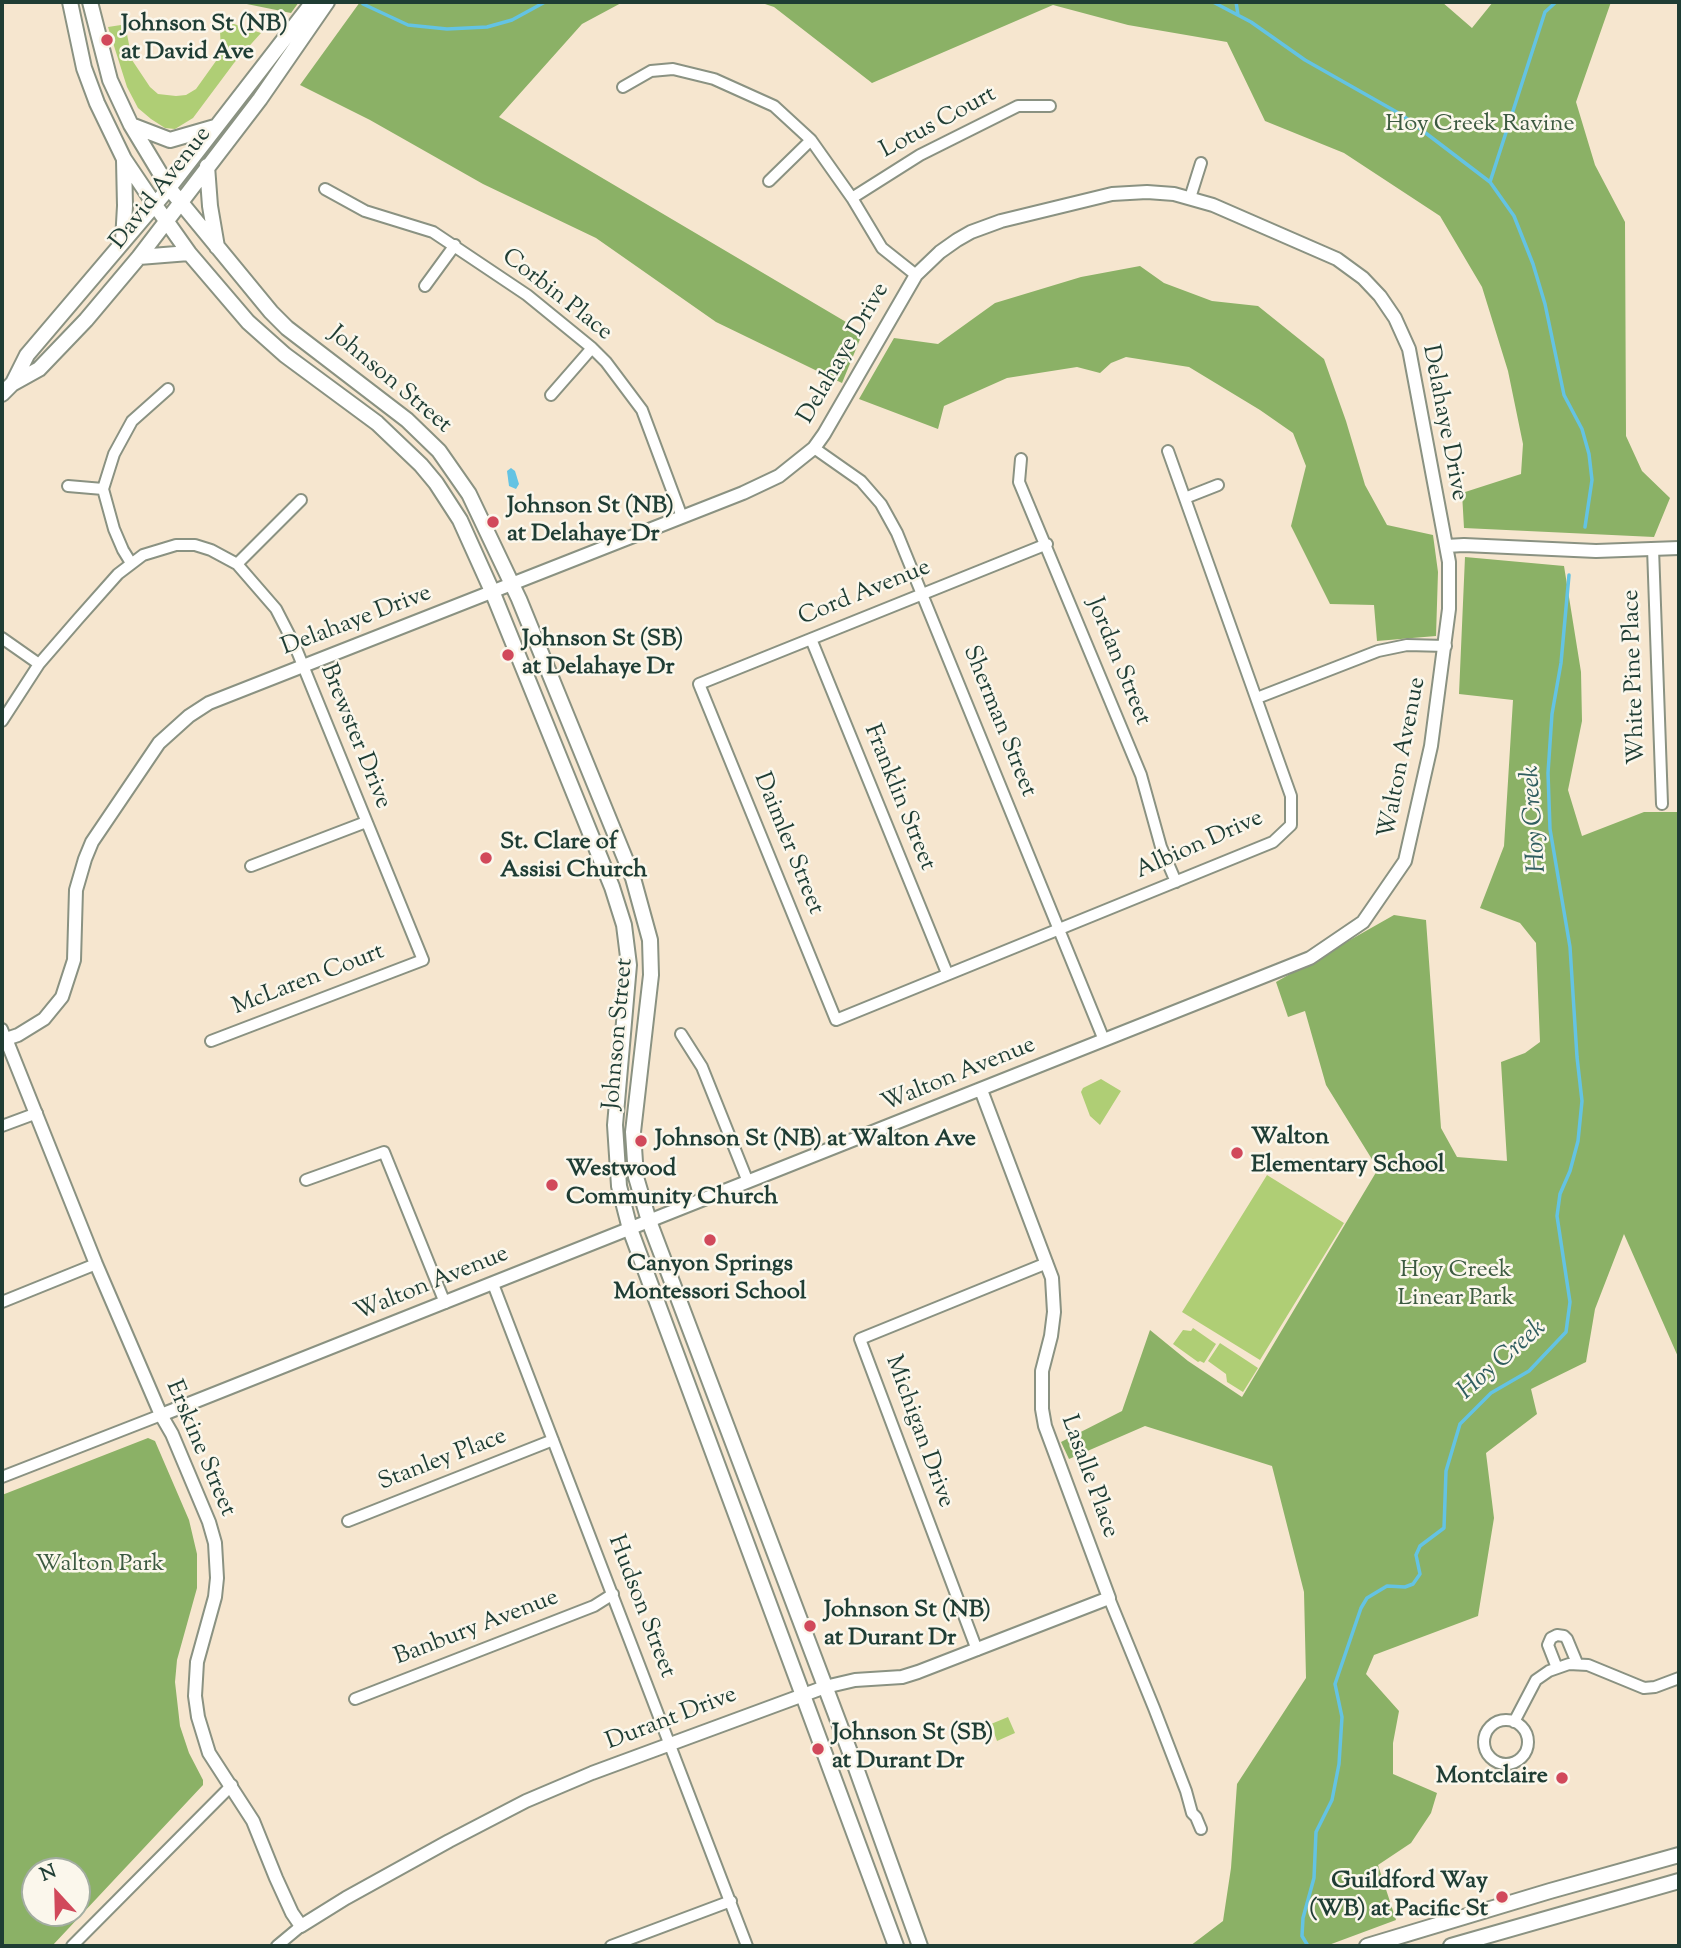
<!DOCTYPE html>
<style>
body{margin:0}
#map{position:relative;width:1681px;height:1948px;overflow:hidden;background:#f6e6cf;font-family:"Sorts Mill Goudy",serif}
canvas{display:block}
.frame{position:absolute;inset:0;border:4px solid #1f3d34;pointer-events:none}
.north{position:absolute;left:21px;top:1857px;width:70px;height:70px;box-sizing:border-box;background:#fbf7ec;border:2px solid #a3ada2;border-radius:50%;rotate:338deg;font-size:19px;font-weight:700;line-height:28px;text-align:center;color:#1f3d34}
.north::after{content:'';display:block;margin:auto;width:24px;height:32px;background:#d1495b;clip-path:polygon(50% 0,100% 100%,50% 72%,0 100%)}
</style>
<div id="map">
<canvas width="1681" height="1948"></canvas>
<div class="frame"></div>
<div class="north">N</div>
</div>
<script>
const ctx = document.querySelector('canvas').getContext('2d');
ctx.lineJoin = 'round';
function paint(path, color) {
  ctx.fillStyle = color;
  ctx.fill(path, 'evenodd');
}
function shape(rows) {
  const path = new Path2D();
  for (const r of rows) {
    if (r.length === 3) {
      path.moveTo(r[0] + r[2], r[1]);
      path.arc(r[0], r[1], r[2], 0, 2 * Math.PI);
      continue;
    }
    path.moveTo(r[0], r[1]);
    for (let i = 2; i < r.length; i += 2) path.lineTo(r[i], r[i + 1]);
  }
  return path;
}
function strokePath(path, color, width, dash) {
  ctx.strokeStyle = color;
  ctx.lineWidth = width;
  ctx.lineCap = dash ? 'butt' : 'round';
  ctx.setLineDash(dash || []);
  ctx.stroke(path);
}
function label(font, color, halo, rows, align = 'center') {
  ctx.font = font + ' "Sorts Mill Goudy",serif';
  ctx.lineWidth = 5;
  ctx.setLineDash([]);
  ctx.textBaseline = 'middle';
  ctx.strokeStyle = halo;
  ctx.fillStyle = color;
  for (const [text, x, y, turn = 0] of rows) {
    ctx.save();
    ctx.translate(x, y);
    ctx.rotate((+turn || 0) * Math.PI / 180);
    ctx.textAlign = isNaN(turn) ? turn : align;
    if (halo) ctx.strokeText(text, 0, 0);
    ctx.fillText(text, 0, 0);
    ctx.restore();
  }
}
const green = shape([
 [225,21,261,33,234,63,193,118,175,129,165,128,151,119,138,108,127,87,108,27,121,25,126,29,132,60,150,87,158,94,176,96,186,95,196,89,216,61,221,53,220,30,221,23],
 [1101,1079,1121,1091,1100,1125,1090,1116,1081,1092,1083,1088],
 [1267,1175,1344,1223,1260,1360,1182,1312],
 [1193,1328,1216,1344,1204,1363,1200,1361,1198,1362,1173,1344,1183,1330,1191,1331],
 [1220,1343,1258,1368,1243,1392,1227,1382,1226,1374,1208,1361],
 [1008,1717,1015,1733,997,1741,991,1724]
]);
const forest = shape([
 [237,2,299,2,291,13],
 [360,2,623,2,582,24,499,117,863,332,842,383,716,322,596,238,483,184,370,120,300,85],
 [759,2,1442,2,1472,28,1493,2,1611,2,1576,102,1595,165,1625,222,1626,436,1642,471,1670,498,1654,537,1464,528,1462,493,1521,474,1523,444,1508,371,1482,287,1440,216,1344,153,1265,121,1227,42,1128,25,1053,5,872,83,774,7],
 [1140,266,1164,283,1212,301,1258,306,1324,359,1346,421,1365,485,1387,525,1433,535,1438,572,1436,636,1377,641,1374,605,1330,604,1291,526,1306,466,1293,433,1260,410,1189,367,1126,357,1111,363,1100,373,1077,367,1007,378,944,406,938,429,859,399,894,338,938,344,995,303,1081,277],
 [1465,557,1564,566,1581,672,1582,721,1568,790,1582,836,1644,812,1679,812,1679,1359,1624,1234,1595,1309,1586,1362,1531,1389,1537,1414,1486,1453,1494,1518,1478,1616,1374,1655,1366,1674,1399,1711,1393,1743,1393,1774,1437,1793,1431,1813,1411,1843,1378,1865,1396,1920,1326,1946,1190,1946,1223,1921,1231,1868,1237,1784,1306,1678,1304,1592,1272,1466,1145,1426,1069,1459,1061,1442,1122,1411,1150,1330,1188,1361,1242,1397,1378,1169,1326,1085,1305,1011,1288,1017,1276,982,1394,915,1426,920,1441,1128,1457,1157,1507,1161,1501,1062,1525,1053,1540,1042,1536,943,1520,923,1480,908,1504,846,1513,700,1459,694],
 [148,1438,155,1441,189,1520,197,1554,197,1588,177,1660,175,1682,180,1726,189,1753,203,1780,203,1785,52,1946,2,1946,2,1495],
 [77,1871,77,1913,35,1913,35,1871]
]);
const water = shape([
 [511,468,515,471,519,484,516,489,509,486,507,471]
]);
const stream = shape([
 [1213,2,1251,22,1305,60,1402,115,1490,182,1514,216,1533,264,1545,304,1564,395,1582,429,1589,454,1592,480,1585,527],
 [1236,2,1238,15],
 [363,4,408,25,447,29,487,27,512,20,545,2],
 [1490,182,1545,12,1556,2],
 [1308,1946,1302,1936,1303,1918,1314,1878,1316,1832,1332,1800,1339,1764,1342,1717,1335,1684,1361,1608,1367,1598,1387,1586,1405,1587,1413,1584,1420,1574,1416,1555,1420,1546,1444,1528,1446,1471,1460,1424,1491,1393,1529,1371,1566,1332,1570,1302,1557,1216,1560,1194,1570,1171,1578,1141,1582,1101,1577,1057,1570,947,1550,829,1548,773,1552,714,1561,663,1569,575]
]);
const minor = shape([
 [623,87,651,71,673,69,714,79,774,106,811,140,852,198,882,248,916,275],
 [769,181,811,140],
 [325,189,365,211,433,232,527,295,592,348,606,362,642,410,682,517],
 [852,198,920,155,1018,106,1050,106],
 [1190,198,1201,163],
 [425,286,455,245],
 [551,395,592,348],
 [814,448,861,481,881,504,897,533,1104,1040],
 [1021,459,1019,482,1141,775,1161,847,1176,882],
 [68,486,103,489],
 [1185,498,1218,485],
 [1047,544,699,684,836,1020,1273,842,1291,825,1291,796,1168,451],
 [1653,548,1662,804],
 [131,563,123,550,114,529,103,489,114,454,132,421,168,389],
 [237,564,301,500],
 [2,638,39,664],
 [811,639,947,973],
 [1257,698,1378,651,1407,645,1446,646],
 [2,721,39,664,78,619,118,574,143,555,176,545,195,545,211,550,237,564,276,609,295,646,423,960,211,1041],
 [251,866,366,822],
 [2,1029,6,1039],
 [681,1034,702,1067,748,1182],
 [2,1126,37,1113],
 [306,1180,384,1152,445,1303],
 [493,1284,747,1946],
 [2,1302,96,1264],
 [2,1477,161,1415],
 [348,1521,553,1440],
 [1109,1598,1154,1708,1186,1791,1192,1813,1196,1817,1201,1829],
 [977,1650,860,1339,1047,1263],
 [1557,1668,1548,1645,1551,1638,1557,1635,1564,1636,1567,1639,1577,1663],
 [355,1699,594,1606,613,1594],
 [1506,1742,22],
 [1514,1722,1536,1680,1549,1671,1569,1664,1588,1665,1644,1688,1655,1687,1679,1678],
 [72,1946,232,1785],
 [277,1946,301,1926],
 [611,1946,731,1901]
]);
const tertiary = shape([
 [1446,546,1464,545,1596,551,1679,548],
 [161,1415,1310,958,1363,922,1405,861,1431,746,1449,609,1449,562,1409,349,1395,318,1380,296,1363,278,1337,259,1213,205,1174,194,1147,192,1112,194,1001,221,971,232,957,240,940,252,916,275,824,434,814,448,779,476,743,493,209,703,189,716,159,743,92,842,85,859,76,890,74,960,62,997,44,1019,18,1035,6,1039,96,1264,161,1415,172,1434,209,1522,215,1543,217,1578,215,1597,197,1662,195,1696,198,1717,209,1753,253,1821,276,1878,292,1913,301,1926,346,1898,449,1841,526,1801,592,1773,825,1687,855,1680,902,1677,918,1672,1109,1598,1045,1426,1042,1409,1042,1371,1051,1336,1054,1312,1052,1278,981,1090]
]);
const secondary = shape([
 [70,2,84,68,97,103,124,159,155,205,189,253,248,322,285,355,377,423,421,465,436,483,460,520,492,591,612,887,624,925,629,965,615,1125,619,1186,630,1229,896,1946],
 [90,2,110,80,131,125,169,188,271,312,287,328,407,420,439,451,469,494,519,599,633,878,650,940,651,975,633,1132,636,1177,649,1221,856,1768,920,1946],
 [131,125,170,140,215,127],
 [207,166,210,206,217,247],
 [123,241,125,206,124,160],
 [139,257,189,253],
 [13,383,27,355,169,188,313,2],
 [2,394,12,384,39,369,86,320,139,257,260,99,327,2],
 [1367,1946,1550,1891,1679,1855],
 [1451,1946,1679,1881]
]);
const markers = [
 [107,40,7,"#d1495b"],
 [493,522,7,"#d1495b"],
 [508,655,7,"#d1495b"],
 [486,858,7,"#d1495b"],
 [641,1141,7,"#d1495b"],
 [1237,1153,7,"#d1495b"],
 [552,1185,7,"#d1495b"],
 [710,1240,7,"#d1495b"],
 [810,1626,7,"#d1495b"],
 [818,1749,7,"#d1495b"],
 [1562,1778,7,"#d1495b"],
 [1502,1897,7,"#d1495b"]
];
const poiNames = [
 ["Johnson St (NB)",121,26],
 ["at David Ave",121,54],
 ["Johnson St (NB)",507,508],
 ["at Delahaye Dr",507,536],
 ["Johnson St (SB)",522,641],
 ["at Delahaye Dr",522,669],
 ["St. Clare of",500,844],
 ["Assisi Church",500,872],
 ["Walton",1251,1139],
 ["Elementary School",1251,1167],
 ["Johnson St (NB) at Walton Ave",655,1141],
 ["Westwood",566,1171],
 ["Community Church",566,1199],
 ["Canyon Springs",710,1266,"center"],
 ["Montessori School",710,1294,"center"],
 ["Johnson St (NB)",824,1612],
 ["at Durant Dr",824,1640],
 ["Johnson St (SB)",832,1735],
 ["at Durant Dr",832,1763],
 ["Montclaire",1548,1778,"right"],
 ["Guildford Way",1488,1883,"right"],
 ["(WB) at Pacific St",1488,1911,"right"]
];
const streetNames = [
 ["Lotus Court",939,124,-28],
 ["David Avenue",162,189,-52],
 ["Corbin Place",556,296,38],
 ["Delahaye Drive",845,354,-60],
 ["Johnson Street",389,381,40],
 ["Delahaye Drive",1443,423,79],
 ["Cord Avenue",865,594,-22],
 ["Delahaye Drive",357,622,-21],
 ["Jordan Street",1117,662,68],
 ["White Pine Place",1636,677,-92],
 ["Sherman Street",998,722,68],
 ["Brewster Drive",354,737,68],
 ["Walton Avenue",1404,758,-79],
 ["Franklin Street",898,798,68],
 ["Daimler Street",787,844,68],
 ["Albion Drive",1200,846,-24],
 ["McLaren Court",309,981,-21],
 ["Johnson Street",620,1034,-85],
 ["Walton Avenue",959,1076,-22],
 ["Walton Avenue",432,1285,-22],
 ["Michigan Drive",918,1432,70],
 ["Erskine Street",199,1449,67],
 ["Stanley Place",443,1461,-21],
 ["Lasalle Place",1088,1477,70],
 ["Hudson Street",640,1607,69],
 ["Banbury Avenue",477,1629,-21],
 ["Durant Drive",672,1720,-21]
];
const parkNames = [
 ["Hoy Creek Ravine",1480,126],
 ["Hoy Creek",1456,1272],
 ["Linear Park",1456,1300],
 ["Walton Park",100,1566]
];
const waterNames = [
 ["Hoy Creek",1536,819,-94],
 ["Hoy Creek",1503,1361,-41]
];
paint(green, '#afce75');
paint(forest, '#8bb166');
paint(water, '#64c3e3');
strokePath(stream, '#64c3e3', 3.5);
strokePath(minor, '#8a9282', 14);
strokePath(tertiary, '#8a9282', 16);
strokePath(secondary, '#8a9282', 18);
strokePath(minor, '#fff', 10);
strokePath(tertiary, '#fff', 12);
strokePath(secondary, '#fff', 14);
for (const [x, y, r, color] of markers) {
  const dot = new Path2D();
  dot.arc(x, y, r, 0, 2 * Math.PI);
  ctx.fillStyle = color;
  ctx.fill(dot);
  strokePath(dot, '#fbf7ec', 2.5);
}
label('bold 24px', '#1f3d34', '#fbf7ec', poiNames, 'left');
label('24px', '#1f3d34', '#fbf7ec', streetNames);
label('24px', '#3c5a41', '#fbf7ec', parkNames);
label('italic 26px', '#305e60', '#fbf7ec', waterNames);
</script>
